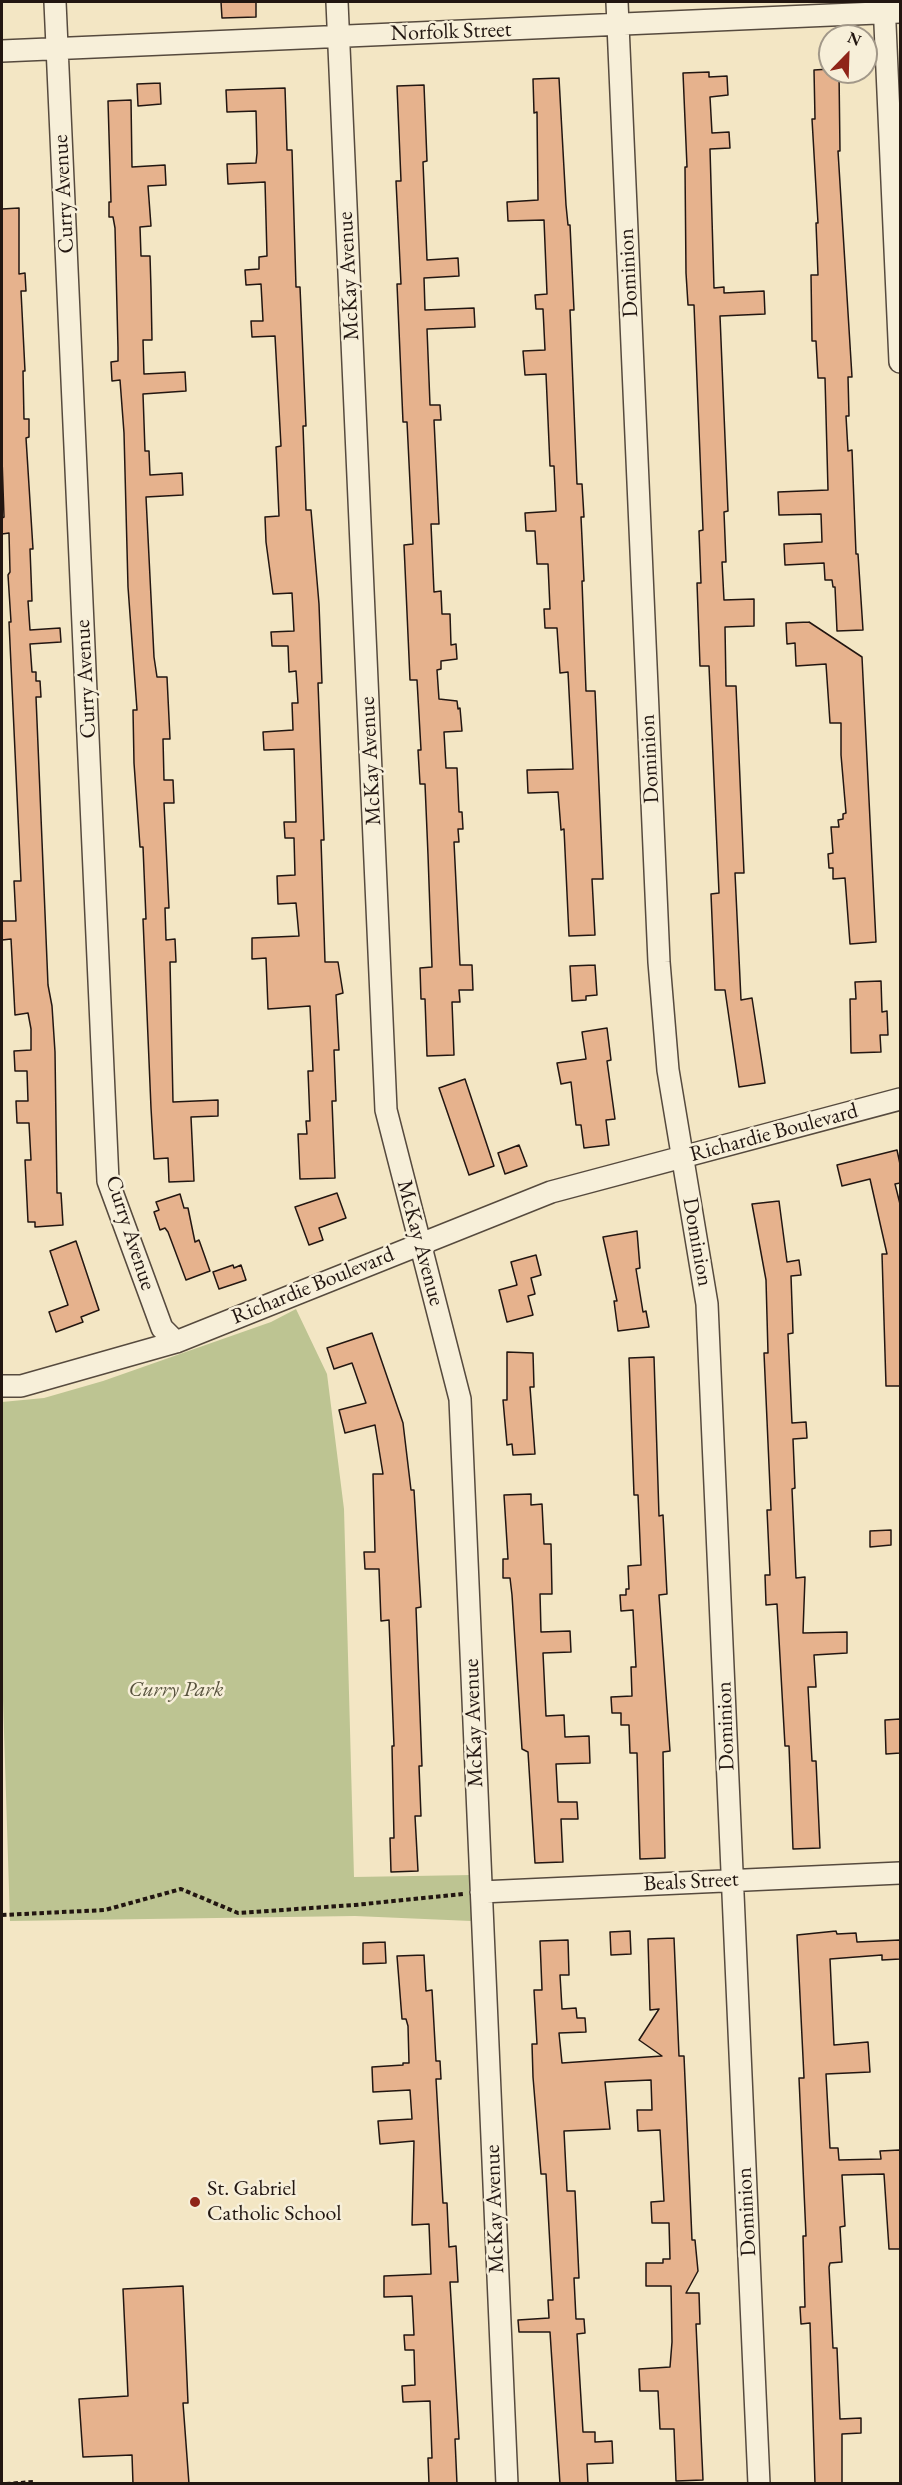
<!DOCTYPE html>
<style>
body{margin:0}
#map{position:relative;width:902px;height:2485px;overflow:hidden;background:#f3e6c4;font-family:"EB Garamond",serif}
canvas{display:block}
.frame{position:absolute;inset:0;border:3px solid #221611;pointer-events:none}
.north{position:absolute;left:818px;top:24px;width:60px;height:60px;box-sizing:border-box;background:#f7efd9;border:2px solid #a29889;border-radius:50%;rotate:23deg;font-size:16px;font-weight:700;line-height:24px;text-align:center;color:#221611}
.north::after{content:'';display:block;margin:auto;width:21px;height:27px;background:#8f2418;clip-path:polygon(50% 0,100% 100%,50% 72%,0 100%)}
</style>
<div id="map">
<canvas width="902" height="2485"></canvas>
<div class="frame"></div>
<div class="north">N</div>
</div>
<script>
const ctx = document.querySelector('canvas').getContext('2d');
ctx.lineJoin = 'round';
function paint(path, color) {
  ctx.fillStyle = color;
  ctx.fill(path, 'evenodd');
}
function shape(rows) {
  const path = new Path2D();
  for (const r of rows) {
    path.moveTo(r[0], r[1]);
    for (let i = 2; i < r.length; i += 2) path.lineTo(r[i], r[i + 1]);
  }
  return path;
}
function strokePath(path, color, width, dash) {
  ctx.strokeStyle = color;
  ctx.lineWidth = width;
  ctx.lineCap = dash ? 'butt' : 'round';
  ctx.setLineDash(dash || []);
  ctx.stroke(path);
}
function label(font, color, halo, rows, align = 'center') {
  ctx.font = font + ' "EB Garamond",serif';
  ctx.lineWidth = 5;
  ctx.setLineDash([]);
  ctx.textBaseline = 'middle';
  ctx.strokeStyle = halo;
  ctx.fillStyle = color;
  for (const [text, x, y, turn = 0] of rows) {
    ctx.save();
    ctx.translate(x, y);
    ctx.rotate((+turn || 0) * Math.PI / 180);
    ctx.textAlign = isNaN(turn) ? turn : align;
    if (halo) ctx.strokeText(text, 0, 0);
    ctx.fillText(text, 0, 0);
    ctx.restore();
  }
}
const green = shape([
 [296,1309,327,1374,344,1509,354,1877,472,1875,471,1921,355,1916,10,1921,2,1669,2,1402,44,1398,103,1381,271,1322]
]);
const building = shape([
 [221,2,256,2,256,17,222,18,221,2],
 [830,69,830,72,839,72,840,151,838,151,852,377,848,377,849,416,846,416,848,451,852,450,856,554,858,554,863,630,837,631,835,587,833,587,832,580,825,580,824,563,785,565,784,544,822,542,821,514,779,515,778,492,828,490,825,378,818,378,816,341,812,341,811,275,818,275,816,223,818,223,812,119,815,119,814,70,830,69],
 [709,72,709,77,727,76,728,95,710,97,712,133,729,132,730,148,710,149,714,288,724,287,724,293,764,291,765,314,720,316,728,511,724,512,726,562,722,562,724,600,754,599,754,626,725,627,726,686,736,686,744,873,735,873,741,1000,752,998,765,1083,739,1087,725,990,715,990,711,894,719,893,709,666,700,666,697,583,701,583,699,531,703,530,694,305,688,305,686,273,685,167,687,167,683,73,709,72],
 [559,78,566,205,568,225,570,225,574,310,570,310,577,484,582,484,584,517,581,517,584,581,582,581,586,691,595,691,603,879,592,879,595,935,569,936,564,829,561,830,558,792,528,793,527,770,573,769,568,672,560,673,557,628,545,628,544,609,550,609,548,564,537,564,535,531,526,531,525,513,556,511,554,466,550,466,546,374,525,375,523,351,545,350,543,309,536,309,535,295,547,294,544,220,508,221,507,202,538,200,537,112,534,113,533,79,559,78],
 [160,83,161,104,138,106,137,84,160,83],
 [424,85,427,161,423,162,427,260,458,258,459,276,424,278,425,310,474,308,475,327,427,329,430,405,440,405,441,420,434,420,439,524,431,524,434,592,441,591,442,614,450,614,451,645,456,644,457,659,441,661,441,669,437,670,439,699,457,701,458,709,460,708,462,731,444,732,446,768,457,768,459,812,462,812,463,829,458,829,459,842,454,842,460,965,472,965,473,990,459,990,460,1002,452,1002,454,1055,427,1056,425,999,421,999,420,968,432,967,428,855,425,784,420,784,418,750,421,750,417,680,410,680,404,545,413,544,407,422,403,422,397,284,401,284,396,181,401,181,397,86,424,85],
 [285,88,287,150,292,150,296,287,300,287,306,426,303,426,306,510,311,510,319,604,322,683,318,683,324,840,321,840,325,962,338,962,343,993,336,995,339,1050,334,1050,336,1101,332,1101,335,1178,300,1179,298,1134,307,1134,306,1121,310,1121,308,1071,313,1071,310,1006,268,1009,266,958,252,959,252,938,299,936,296,903,278,904,277,876,295,875,294,838,285,838,284,822,296,822,294,749,264,750,263,732,293,730,292,703,298,703,296,671,289,672,288,646,272,646,271,632,294,631,292,593,273,594,266,542,265,517,279,516,276,447,281,446,275,336,252,337,251,321,263,321,261,284,246,285,245,270,259,269,259,257,267,256,265,182,228,184,227,164,256,163,257,153,256,111,227,112,226,90,285,88],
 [131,100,132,167,165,165,166,185,148,186,151,226,140,227,141,256,150,256,151,289,152,340,143,340,144,374,185,372,186,391,143,394,145,451,149,451,150,475,182,473,183,495,146,497,154,657,157,677,167,677,170,739,163,739,164,780,173,780,174,803,164,803,169,908,165,908,166,940,175,939,176,962,170,962,173,1102,218,1100,218,1116,191,1117,194,1181,169,1182,168,1158,154,1159,151,1108,143,919,146,919,143,847,140,847,134,763,133,710,137,710,128,587,124,433,120,380,112,381,111,362,118,361,118,348,115,228,113,217,109,217,109,202,111,202,108,101,131,100],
 [19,208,19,274,25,273,26,291,21,291,25,371,23,371,24,419,29,419,29,437,26,438,33,549,30,549,32,601,28,601,30,630,60,628,61,642,30,644,32,672,36,672,36,681,40,681,41,697,36,697,48,985,52,1006,55,1052,57,1193,61,1193,63,1225,35,1227,35,1222,28,1222,25,1160,31,1160,29,1123,17,1123,16,1101,28,1101,27,1071,15,1071,14,1051,31,1050,31,1029,28,1013,15,1015,11,939,2,940,2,921,16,921,14,881,21,881,9,622,11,622,8,575,10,572,9,533,2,534,2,518,4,517,2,458,2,209,19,208],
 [809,622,862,657,876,942,850,944,845,878,833,879,833,868,829,868,828,854,833,853,831,827,839,827,838,820,843,819,843,814,846,813,841,755,841,723,830,723,826,664,796,666,795,643,787,644,786,623,809,622],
 [595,965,597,995,586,996,586,1000,572,1001,570,966,595,965],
 [881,981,882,1012,887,1011,888,1035,880,1035,881,1052,851,1053,850,999,856,999,855,982,881,981],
 [607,1028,611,1060,607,1061,615,1119,606,1120,609,1145,584,1148,581,1125,576,1125,571,1082,561,1084,557,1063,586,1059,582,1032,607,1028],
 [465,1079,494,1166,469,1175,439,1088,465,1079],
 [519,1145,527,1166,505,1174,498,1153,519,1145],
 [897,1150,900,1164,900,1183,895,1184,900,1204,900,1386,886,1386,882,1254,887,1254,870,1179,842,1186,837,1165,897,1150],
 [337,1193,346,1218,319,1228,323,1240,309,1245,295,1207,337,1193],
 [180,1194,184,1208,188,1208,195,1242,199,1240,210,1271,186,1280,168,1232,165,1228,160,1230,154,1212,159,1210,156,1202,180,1194],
 [779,1201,787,1262,799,1260,801,1275,791,1276,793,1333,788,1334,792,1423,806,1422,807,1438,793,1439,795,1488,792,1489,796,1578,805,1577,803,1633,847,1632,847,1653,814,1655,816,1687,808,1687,812,1761,816,1761,820,1848,793,1849,789,1746,785,1746,777,1604,766,1605,765,1575,770,1575,767,1510,771,1510,764,1353,768,1353,766,1280,752,1204,779,1201],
 [637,1231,640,1268,636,1269,643,1312,646,1311,649,1327,618,1331,614,1301,617,1301,603,1237,637,1231],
 [76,1241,99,1310,81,1317,83,1322,56,1332,49,1312,68,1305,50,1251,76,1241],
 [536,1255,541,1275,531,1278,535,1294,528,1296,533,1315,507,1322,499,1290,517,1285,511,1262,536,1255],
 [233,1265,234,1268,241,1265,246,1280,219,1289,213,1272,233,1265],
 [372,1333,403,1423,411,1490,414,1490,421,1607,416,1608,422,1766,419,1766,421,1816,415,1816,418,1871,391,1872,390,1838,394,1838,392,1746,394,1746,389,1620,381,1621,379,1569,365,1569,364,1552,375,1552,373,1474,383,1474,375,1425,345,1433,339,1410,366,1403,352,1363,334,1369,327,1348,372,1333],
 [507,1352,533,1353,534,1387,530,1387,535,1454,513,1455,512,1444,507,1445,503,1400,507,1400,507,1352],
 [654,1357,659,1516,663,1515,667,1594,659,1595,670,1751,663,1752,665,1858,640,1859,637,1753,630,1753,629,1725,621,1725,621,1713,612,1713,611,1697,632,1696,631,1667,636,1667,633,1610,621,1611,620,1595,626,1595,626,1589,629,1589,628,1566,641,1565,638,1495,634,1495,629,1358,654,1357],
 [531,1494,531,1505,542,1504,544,1544,551,1544,552,1594,540,1594,541,1632,570,1631,571,1652,543,1653,546,1716,564,1715,565,1737,589,1736,590,1763,556,1764,558,1802,577,1802,578,1819,561,1819,563,1862,535,1863,528,1752,522,1749,512,1595,510,1578,503,1578,503,1559,508,1559,504,1495,531,1494],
 [891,1530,891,1545,870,1547,870,1531,891,1530],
 [900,1719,900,1753,886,1754,885,1720,900,1719],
 [630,1931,631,1954,611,1955,610,1932,630,1931],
 [836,1931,837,1934,856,1933,857,1942,900,1940,900,1959,882,1960,882,1955,830,1959,834,2045,868,2042,870,2072,826,2074,830,2148,838,2148,839,2160,881,2159,880,2151,900,2150,900,2249,889,2249,884,2174,842,2175,845,2226,840,2227,842,2262,830,2263,829,2267,833,2348,837,2348,840,2419,861,2418,861,2433,842,2434,842,2484,815,2484,810,2323,801,2324,800,2307,805,2307,803,2236,806,2236,799,2078,804,2078,797,1935,836,1931],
 [674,1938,679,2056,684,2056,692,2240,695,2240,698,2271,686,2293,699,2293,700,2324,696,2324,703,2480,676,2481,674,2429,660,2429,658,2391,640,2391,639,2369,670,2367,672,2342,671,2286,646,2286,646,2263,663,2263,663,2259,670,2259,669,2223,652,2223,651,2202,664,2201,660,2130,638,2131,637,2110,652,2110,651,2080,605,2082,610,2129,564,2131,567,2191,575,2191,579,2278,574,2278,576,2319,584,2319,585,2333,577,2334,583,2432,595,2432,595,2442,612,2441,613,2463,587,2464,588,2484,560,2484,550,2332,519,2332,518,2320,549,2318,548,2300,553,2300,546,2174,541,2174,533,2077,532,2044,537,2044,534,1990,542,1990,540,1941,568,1940,569,1975,560,1975,562,2009,576,2008,577,2018,585,2018,586,2032,559,2033,562,2063,662,2056,639,2040,659,2009,650,2010,648,1939,674,1938],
 [385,1942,386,1963,363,1964,363,1943,385,1942],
 [424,1955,426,1991,432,1990,436,2061,440,2061,441,2079,436,2079,443,2203,447,2203,449,2247,456,2246,458,2282,450,2282,459,2439,455,2439,457,2484,429,2484,428,2458,432,2458,430,2401,403,2402,402,2386,415,2385,414,2350,405,2350,404,2335,414,2335,412,2296,384,2297,384,2276,431,2274,429,2224,412,2225,414,2141,380,2144,378,2121,412,2119,410,2090,373,2092,372,2067,403,2065,403,2063,409,2063,408,2026,406,2019,402,2019,397,1956,424,1955],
 [183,2286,188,2403,183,2403,189,2484,133,2484,132,2455,83,2457,79,2399,128,2396,123,2289,183,2286]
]);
const path = shape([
 [2,1915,105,1910,181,1889,238,1913,355,1905,463,1894],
 [6,2484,33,2482]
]);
const minor = shape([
 [55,2,108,1181,162,1328,176,1342],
 [337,2,386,1110,460,1399,507,2484],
 [617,2,659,962,668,1070,707,1304,759,2484],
 [884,2,900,362],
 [2,51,900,12],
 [2,1386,21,1386,176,1342,551,1192,900,1099],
 [481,1892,900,1873]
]);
const markers = [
 [195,2202,6,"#8f2418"]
];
const streetNames = [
 ["Norfolk Street",451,32,-2],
 ["Curry Avenue",64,194,-93],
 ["Dominion",629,273,-93],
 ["McKay Avenue",349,276,-93],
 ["Curry Avenue",86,679,-93],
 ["Dominion",650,759,-93],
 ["McKay Avenue",371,761,-93],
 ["Richardie Boulevard",774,1133,-15],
 ["Curry Avenue",130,1233,72],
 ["Dominion",697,1242,80],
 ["McKay Avenue",420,1243,75],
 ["Richardie Boulevard",313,1286,-22],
 ["McKay Avenue",474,1723,-92],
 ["Dominion",726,1726,-92],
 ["Beals Street",691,1882,-3],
 ["McKay Avenue",495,2209,-92],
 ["Dominion",747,2212,-93]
];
const parkNames = [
 ["Curry Park",176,1690]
];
const poiNames = [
 ["St. Gabriel",207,2189],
 ["Catholic School",207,2214]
];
paint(green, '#bdc492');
paint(building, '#e6b28d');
strokePath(building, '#221611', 1.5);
strokePath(minor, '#564a3e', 24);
strokePath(path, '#221611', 4, [4.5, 3]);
strokePath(minor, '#f7efd9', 21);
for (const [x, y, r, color] of markers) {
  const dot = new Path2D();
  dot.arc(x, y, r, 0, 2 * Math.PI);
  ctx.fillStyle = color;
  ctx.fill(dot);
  strokePath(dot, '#f7efd9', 2);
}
label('22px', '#221611', '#f7efd9', streetNames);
label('italic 22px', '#58533e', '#f7efd9', parkNames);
label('22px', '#221611', '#f7efd9', poiNames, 'left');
</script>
